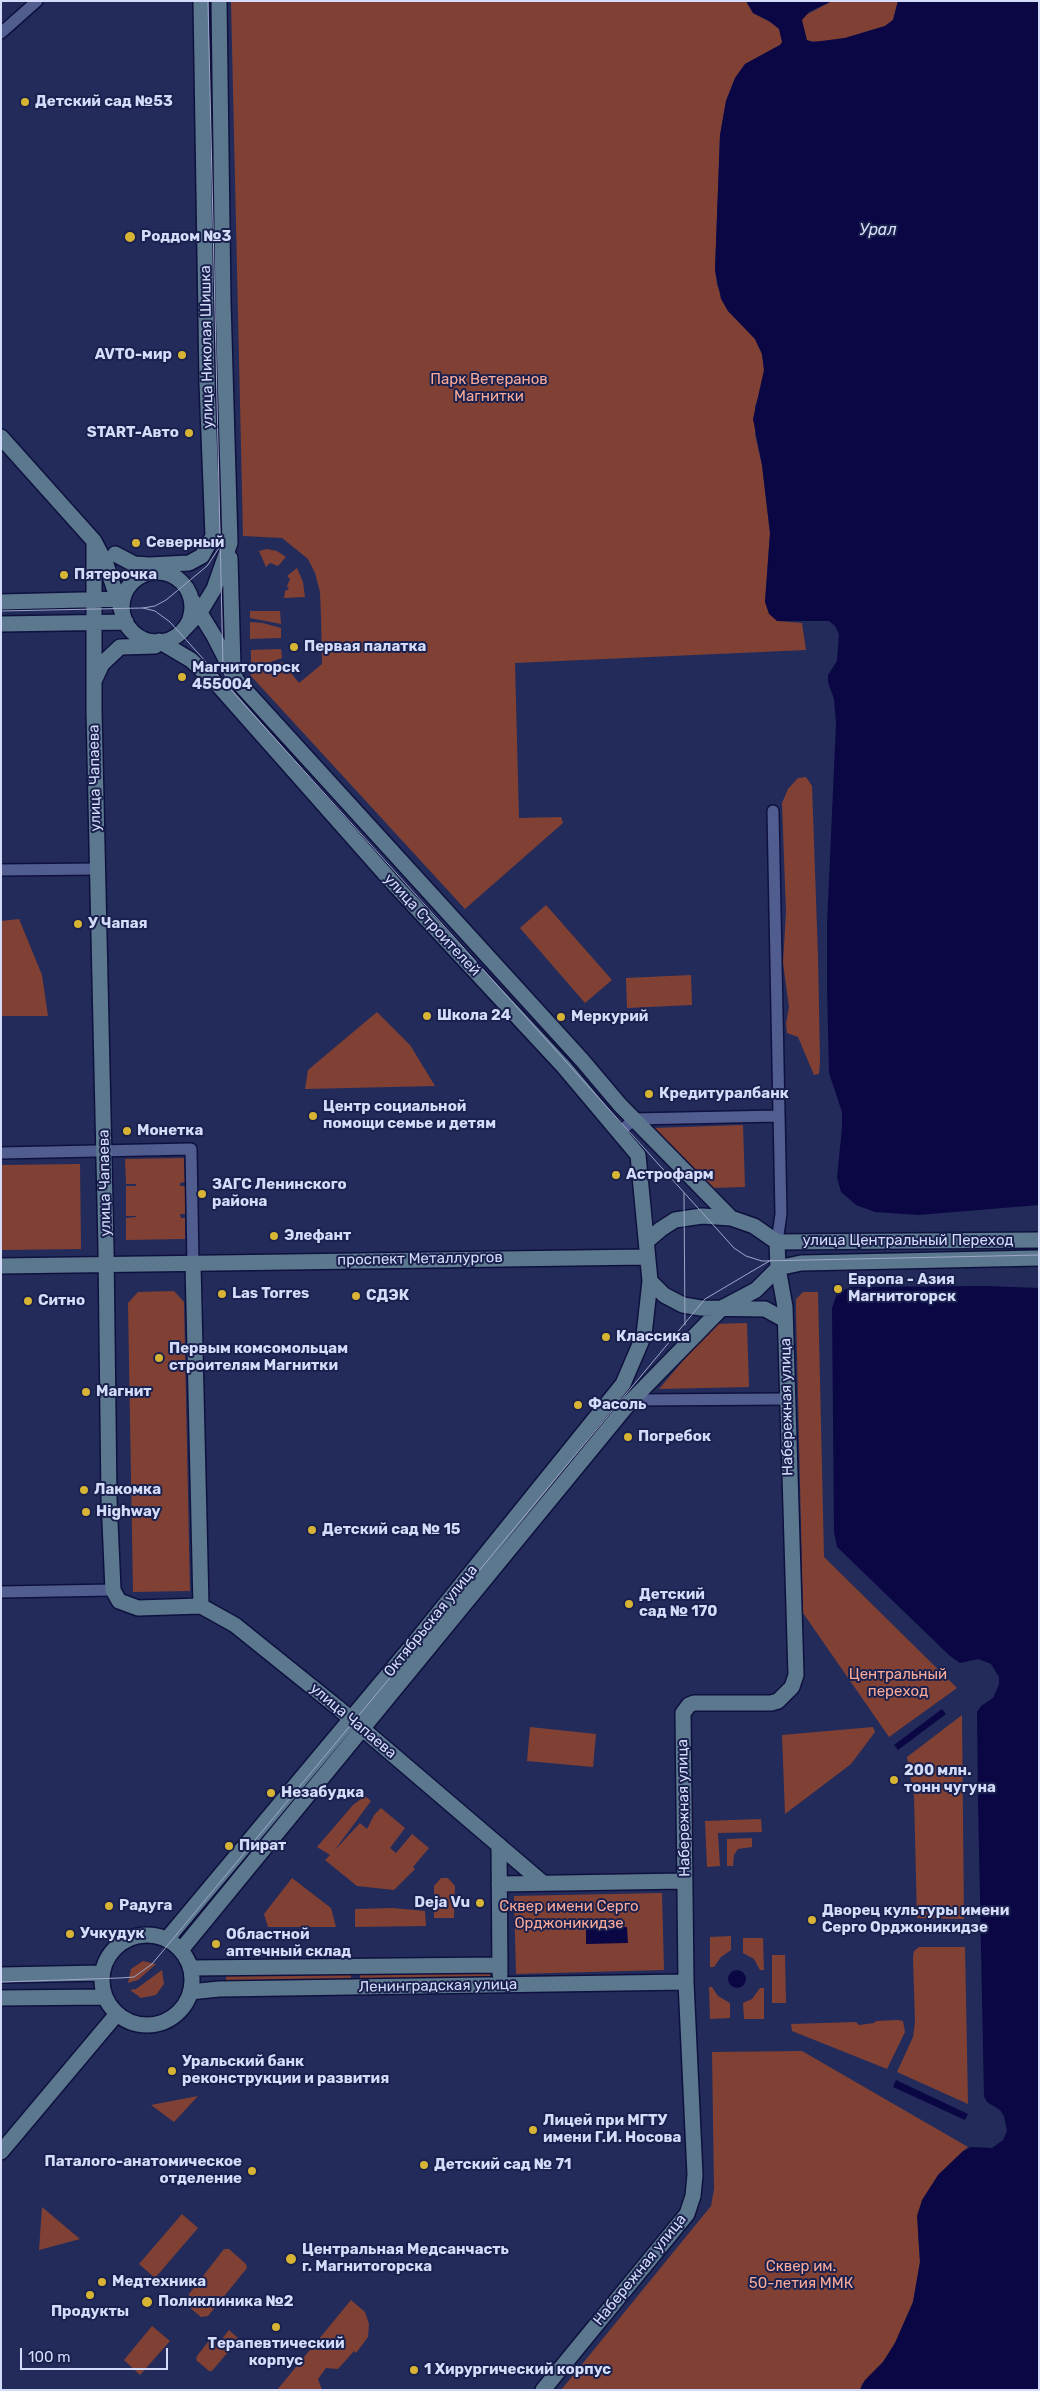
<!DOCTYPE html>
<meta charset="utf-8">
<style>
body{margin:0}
#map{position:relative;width:1040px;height:2391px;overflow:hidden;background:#232b5a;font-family:Rubik,sans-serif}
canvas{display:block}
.frame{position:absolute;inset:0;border:2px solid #d4dcfa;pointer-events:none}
.scale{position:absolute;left:20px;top:2348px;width:148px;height:22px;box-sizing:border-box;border:2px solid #d4dcfa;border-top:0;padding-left:6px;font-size:15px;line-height:18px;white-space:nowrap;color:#d4dcfa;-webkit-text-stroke:4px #1a214e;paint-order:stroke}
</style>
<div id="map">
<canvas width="1040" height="2391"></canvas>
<div class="frame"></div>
<div class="scale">100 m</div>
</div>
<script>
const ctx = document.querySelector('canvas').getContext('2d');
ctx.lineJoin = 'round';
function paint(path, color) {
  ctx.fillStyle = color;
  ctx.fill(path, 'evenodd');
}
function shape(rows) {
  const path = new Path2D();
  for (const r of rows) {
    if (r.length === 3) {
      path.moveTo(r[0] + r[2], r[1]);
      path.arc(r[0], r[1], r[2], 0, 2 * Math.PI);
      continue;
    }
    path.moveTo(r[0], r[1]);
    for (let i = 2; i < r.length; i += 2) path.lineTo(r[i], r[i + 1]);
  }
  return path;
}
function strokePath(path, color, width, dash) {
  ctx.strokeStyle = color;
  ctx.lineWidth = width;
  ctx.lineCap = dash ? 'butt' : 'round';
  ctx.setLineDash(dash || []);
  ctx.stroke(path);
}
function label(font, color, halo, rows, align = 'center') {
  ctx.font = font + ' Rubik,sans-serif';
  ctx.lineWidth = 4;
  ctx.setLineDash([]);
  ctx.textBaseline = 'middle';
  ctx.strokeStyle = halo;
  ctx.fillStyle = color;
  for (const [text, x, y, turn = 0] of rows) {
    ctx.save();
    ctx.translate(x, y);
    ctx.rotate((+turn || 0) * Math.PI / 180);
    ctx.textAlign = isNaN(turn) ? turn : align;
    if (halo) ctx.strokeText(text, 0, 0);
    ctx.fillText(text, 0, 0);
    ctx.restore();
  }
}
const green = shape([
 [231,1,746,1,753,13,774,24,804,16,832,1,898,1,893,20,885,26,845,38,822,42,807,41,780,45,745,64,735,78,726,101,720,135,715,270,717,285,728,311,755,339,762,354,764,370,762,387,755,406,755,435,762,465,770,533,765,602,777,621,802,623,806,650,515,663,519,818,561,817,563,823,465,909,251,676,251,670,282,662,299,683,322,664,321,617,320,592,315,573,308,559,282,538,243,536],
 [267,549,277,551,286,557,278,566,270,563,266,567,259,551],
 [297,568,303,582,305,597,284,598,285,591,289,589,287,586,290,579,287,576],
 [250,611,280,611,281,624,250,618],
 [250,622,263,623,281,628,281,638,250,639],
 [281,649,282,658,268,663,251,665,251,650],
 [806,777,812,786,818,956,820,1061,819,1074,814,1075,798,1037,787,1033,786,1024,789,1007,783,963,786,912,782,803,788,789,798,778],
 [546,905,612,980,585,1003,520,928],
 [19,919,42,975,48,1016,1,1016,1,921],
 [691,975,692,1005,627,1008,626,978],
 [377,1012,410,1045,435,1086,305,1089,308,1070],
 [743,1125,745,1187,710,1188,654,1128],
 [184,1158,185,1182,180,1183,180,1186,185,1186,185,1214,180,1214,181,1218,185,1218,185,1239,126,1240,126,1218,136,1217,136,1216,126,1216,126,1186,136,1186,136,1184,126,1184,125,1159],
 [80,1164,81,1249,1,1250,1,1165],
 [174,1291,184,1302,190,1591,133,1592,128,1303,138,1292],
 [803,1292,818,1292,824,1557,957,1688,889,1737,803,1613,796,1311,796,1299],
 [747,1323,749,1387,659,1389,714,1324],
 [962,1715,964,1919,917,1918,914,1797,907,1757],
 [530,1727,596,1734,593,1767,527,1761],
 [873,1727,875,1732,851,1764,785,1814,782,1735],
 [365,1796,371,1801,334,1851,360,1823,367,1829,374,1815,381,1808,405,1828,390,1848,396,1853,412,1834,429,1848,413,1867,415,1869,394,1890,357,1886,325,1860,330,1855,317,1847,353,1805],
 [761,1819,762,1832,718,1833,720,1866,707,1867,705,1821],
 [752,1838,752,1847,738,1849,734,1855,733,1866,727,1866,727,1839],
 [292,1878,331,1908,336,1927,268,1927,264,1914],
 [441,1878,448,1878,455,1886,454,1918,434,1918,434,1886],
 [662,1893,664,1970,516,1974,514,1896],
 [393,1908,425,1911,426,1926,355,1927,355,1909],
 [731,1936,731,1950,721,1957,714,1967,710,1967,710,1937],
 [743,1938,763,1938,764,1970,760,1970,754,1959,743,1953],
 [919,1947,965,1947,968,2104,897,2072,913,2037,915,2022,913,1957,914,1951],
 [772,1955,785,1955,786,2003,772,2003],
 [143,1961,156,1964,138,1980,128,1983,131,1969],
 [162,1970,164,1984,156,1995,141,1998,130,1990,136,1989],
 [490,1970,490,1981,360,1984,360,1973],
 [351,1973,351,1984,226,1986,226,1975],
 [709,1987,712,1987,718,1996,730,2003,730,2018,710,2019],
 [760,1988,764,1988,764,2019,744,2019,743,2003,752,1999],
 [898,2020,903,2021,905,2032,887,2069,792,2031,791,2024,856,2022,859,2025,874,2023,876,2021],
 [802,2051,968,2147,938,2175,918,2232,920,2262,913,2302,895,2343,883,2362,862,2384,860,2390,561,2390,711,2206,714,2189,712,2052],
 [198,2096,174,2122,151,2105],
 [42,2207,80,2239,39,2250],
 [182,2214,198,2228,155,2278,139,2264],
 [224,2249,229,2249,246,2264,247,2268,208,2316,201,2317,189,2307,189,2294],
 [351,2300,365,2312,369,2324,368,2337,356,2353,354,2351,338,2369,326,2368,318,2379,322,2390,277,2390],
 [152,2326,170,2341,140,2375,124,2360],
 [229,2330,239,2339,212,2371,209,2371,196,2360,197,2356,211,2338,218,2344]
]);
const water = shape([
 [746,1,832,1,809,12,802,20,807,40,813,42,845,38,885,26,893,20,898,1,1039,1,1039,1205,918,1215,875,1212,856,1205,841,1192,837,1177,842,1128,842,1112,829,1073,827,987,827,924,836,724,834,699,828,682,828,675,837,661,839,634,835,626,829,621,777,621,769,614,765,602,770,533,762,465,753,419,764,370,762,354,755,339,728,311,721,299,715,270,720,135,726,101,735,78,745,64,780,45,782,42,779,29,769,21,753,13],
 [986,1286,1039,1288,1039,2390,860,2390,865,2380,883,2362,895,2343,913,2302,920,2262,917,2216,922,2200,938,2175,963,2151,971,2147,992,2148,1003,2140,1007,2131,1004,2116,1000,2110,987,2102,984,2096,978,1801,977,1712,981,1706,993,1698,999,1684,999,1677,991,1664,978,1659,960,1663,950,1656,837,1547,834,1532,832,1308,837,1294,850,1287],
 [942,1709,946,1714,898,1750,894,1745],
 [627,1927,628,1943,586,1944,586,1928],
 [737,1979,9],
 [896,2080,968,2114,965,2120,893,2087]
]);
const street = shape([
 [1,33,37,1],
 [773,811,781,1214,777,1242],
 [1,870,97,869],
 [619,1133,634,1119,778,1116],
 [1,1153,191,1149,193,1264],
 [633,1400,787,1399],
 [1,1592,113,1590]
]);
const secondary = shape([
 [1,437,94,541,106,564,123,615],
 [94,541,94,711,106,1249,109,1499,113,1590,119,1601,138,1608,201,1606,235,1625,337,1707,543,1883],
 [115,554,134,564,149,565,189,563,202,556,213,536,207,383,201,1],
 [230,558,233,668],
 [157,607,35],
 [192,600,214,636,237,681,582,1060,620,1105,731,1218],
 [1,602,123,599],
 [1,624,126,622],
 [185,628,200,612,214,589,230,543,223,302,219,1],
 [159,641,191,660,219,686,394,884,564,1067,638,1155,650,1281,644,1335,623,1384,411,1647,167,1939],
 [95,679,102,664,120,647,155,646],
 [647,1241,661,1229,675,1220,702,1216,731,1218,754,1226,777,1242],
 [777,1242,1039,1240],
 [193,1264,201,1606],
 [1,1266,646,1257],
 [778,1268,801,1263,1039,1258],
 [650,1281,664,1295,683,1305,701,1308,765,1309,785,1320],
 [499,1845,500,1974],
 [499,1884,685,1881],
 [147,1980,45],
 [181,1950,630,1402,722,1308,756,1290,778,1268],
 [191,1968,500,1965],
 [1,1975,102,1973],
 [190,1992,219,1989,686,1982],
 [1,1998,105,1997],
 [1,2152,116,2015],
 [543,2390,687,2214,693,2196,695,2175,686,1982,683,1713,689,1705,694,1703,771,1703,778,1701,792,1687,796,1675,785,1307,778,1268,777,1242]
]);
const tram = shape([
 [208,1,223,667,227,683],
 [143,608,155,611,170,622,734,1248,746,1256,762,1261,1039,1255],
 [1,611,143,608,155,606,166,600,207,566,219,548],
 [684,1193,685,1325],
 [1,1982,120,1978,134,1977,152,1964,705,1299,771,1260]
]);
const markers = [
 [25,102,5,"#d7b434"],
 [130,237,6,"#d7b434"],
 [182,355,5,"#d7b434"],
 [189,433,5,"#d7b434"],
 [136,543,5,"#d7b434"],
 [64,575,5,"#d7b434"],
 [294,647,5,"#d7b434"],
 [182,677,5,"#d7b434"],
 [78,924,5,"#d7b434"],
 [427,1016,5,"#d7b434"],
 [561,1017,5,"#d7b434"],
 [649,1094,5,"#d7b434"],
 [313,1116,5,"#d7b434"],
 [127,1131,5,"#d7b434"],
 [616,1175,5,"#d7b434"],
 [202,1194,5,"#d7b434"],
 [274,1236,5,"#d7b434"],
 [838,1289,5,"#d7b434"],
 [222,1294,5,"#d7b434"],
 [356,1296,5,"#d7b434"],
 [28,1301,5,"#d7b434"],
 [606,1337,5,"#d7b434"],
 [159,1358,5,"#d7b434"],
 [86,1392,5,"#d7b434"],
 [578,1405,5,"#d7b434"],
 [628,1437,5,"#d7b434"],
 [84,1490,5,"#d7b434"],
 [86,1512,5,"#d7b434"],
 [312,1530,5,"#d7b434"],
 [629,1604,5,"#d7b434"],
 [894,1780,5,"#d7b434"],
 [271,1793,5,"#d7b434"],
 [229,1846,5,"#d7b434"],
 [480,1903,5,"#d7b434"],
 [109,1906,5,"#d7b434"],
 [812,1920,5,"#d7b434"],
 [70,1934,5,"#d7b434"],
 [216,1944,5,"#d7b434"],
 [172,2071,5,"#d7b434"],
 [533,2130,5,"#d7b434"],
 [424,2165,5,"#d7b434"],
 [252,2171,5,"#d7b434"],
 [291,2259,6,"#d7b434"],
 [102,2282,5,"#d7b434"],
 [90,2295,5,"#d7b434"],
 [147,2302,6,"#d7b434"],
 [276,2327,5,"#d7b434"],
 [414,2370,5,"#d7b434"]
];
const poiNames = [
 ["Детский сад №53",35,102],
 ["Роддом №3",141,237],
 ["AVTO-мир",172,355,"right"],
 ["START-Авто",179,433,"right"],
 ["Северный",146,543],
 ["Пятерочка",74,575],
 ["Первая палатка",304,647],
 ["Магнитогорск",192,668],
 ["455004",192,685],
 ["У Чапая",88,924],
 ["Школа 24",437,1016],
 ["Меркурий",571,1017],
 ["Кредитуралбанк",659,1094],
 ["Центр социальной",323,1107],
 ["помощи семье и детям",323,1124],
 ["Монетка",137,1131],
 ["Астрофарм",626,1175],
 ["ЗАГС Ленинского",212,1185],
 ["района",212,1202],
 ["Элефант",284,1236],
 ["Европа - Азия",848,1280],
 ["Магнитогорск",848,1297],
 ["Las Torres",232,1294],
 ["СДЭК",366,1296],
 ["Ситно",38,1301],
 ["Классика",616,1337],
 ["Первым комсомольцам",169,1349],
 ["строителям Магнитки",169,1366],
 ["Магнит",96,1392],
 ["Фасоль",588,1405],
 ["Погребок",638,1437],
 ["Лакомка",94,1490],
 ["Highway",96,1512],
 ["Детский сад № 15",322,1530],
 ["Детский",639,1595],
 ["сад № 170",639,1612],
 ["200 млн.",904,1771],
 ["тонн чугуна",904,1788],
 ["Незабудка",281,1793],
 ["Пират",239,1846],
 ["Deja Vu",470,1903,"right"],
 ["Радуга",119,1906],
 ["Дворец культуры имени",822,1911],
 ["Серго Орджоникидзе",822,1928],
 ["Учкудук",80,1934],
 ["Областной",226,1935],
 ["аптечный склад",226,1952],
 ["Уральский банк",182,2062],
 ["реконструкции и развития",182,2079],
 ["Лицей при МГТУ",543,2121],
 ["имени Г.И. Носова",543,2138],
 ["Паталого-анатомическое",242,2162,"right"],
 ["отделение",242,2179,"right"],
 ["Детский сад № 71",434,2165],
 ["Центральная Медсанчасть",302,2250],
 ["г. Магнитогорска",302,2267],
 ["Медтехника",112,2282],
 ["Поликлиника №2",158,2302],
 ["Продукты",90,2312,"center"],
 ["Терапевтический",276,2344,"center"],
 ["корпус",276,2361,"center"],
 ["1 Хирургический корпус",424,2370]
];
const streetNames = [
 ["улица Николая Шишка",207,347,-91],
 ["улица Чапаева",95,778,-91],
 ["улица Строителей",432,925,47],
 ["улица Чапаева",105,1183,-91],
 ["улица Центральный Переход",908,1241],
 ["проспект Металлургов",420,1259,-1],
 ["Набережная улица",787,1407,-91],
 ["Октябрьская улица",431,1621,-51],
 ["улица Чапаева",353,1721,40],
 ["Набережная улица",684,1808,-91],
 ["Ленинградская улица",438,1986,-1],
 ["Набережная улица",640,2270,-51]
];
const parkNames = [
 ["Парк Ветеранов",489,380],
 ["Магнитки",489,397],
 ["Центральный",898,1675],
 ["переход",898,1692],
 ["Сквер имени Серго",569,1907],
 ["Орджоникидзе",569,1924],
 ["Сквер им.",801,2267],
 ["50-летия ММК",801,2284]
];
const waterNames = [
 ["Урал",878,230]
];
paint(green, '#804134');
paint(water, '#0b0744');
strokePath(street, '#0e113e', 14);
strokePath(secondary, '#0e113e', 18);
strokePath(street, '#515c8f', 11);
strokePath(secondary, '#5c788e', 15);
strokePath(tram, '#9fa7ca', 1);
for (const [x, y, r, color] of markers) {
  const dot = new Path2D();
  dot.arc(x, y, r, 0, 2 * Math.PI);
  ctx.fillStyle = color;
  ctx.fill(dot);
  strokePath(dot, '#1a214e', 2);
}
label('bold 15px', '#d4dcfa', '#1a214e', poiNames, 'left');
label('15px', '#d4dcfa', '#1a214e', streetNames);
label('15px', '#fbab99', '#1a214e', parkNames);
label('italic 16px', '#d8dff6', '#1a214e', waterNames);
</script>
